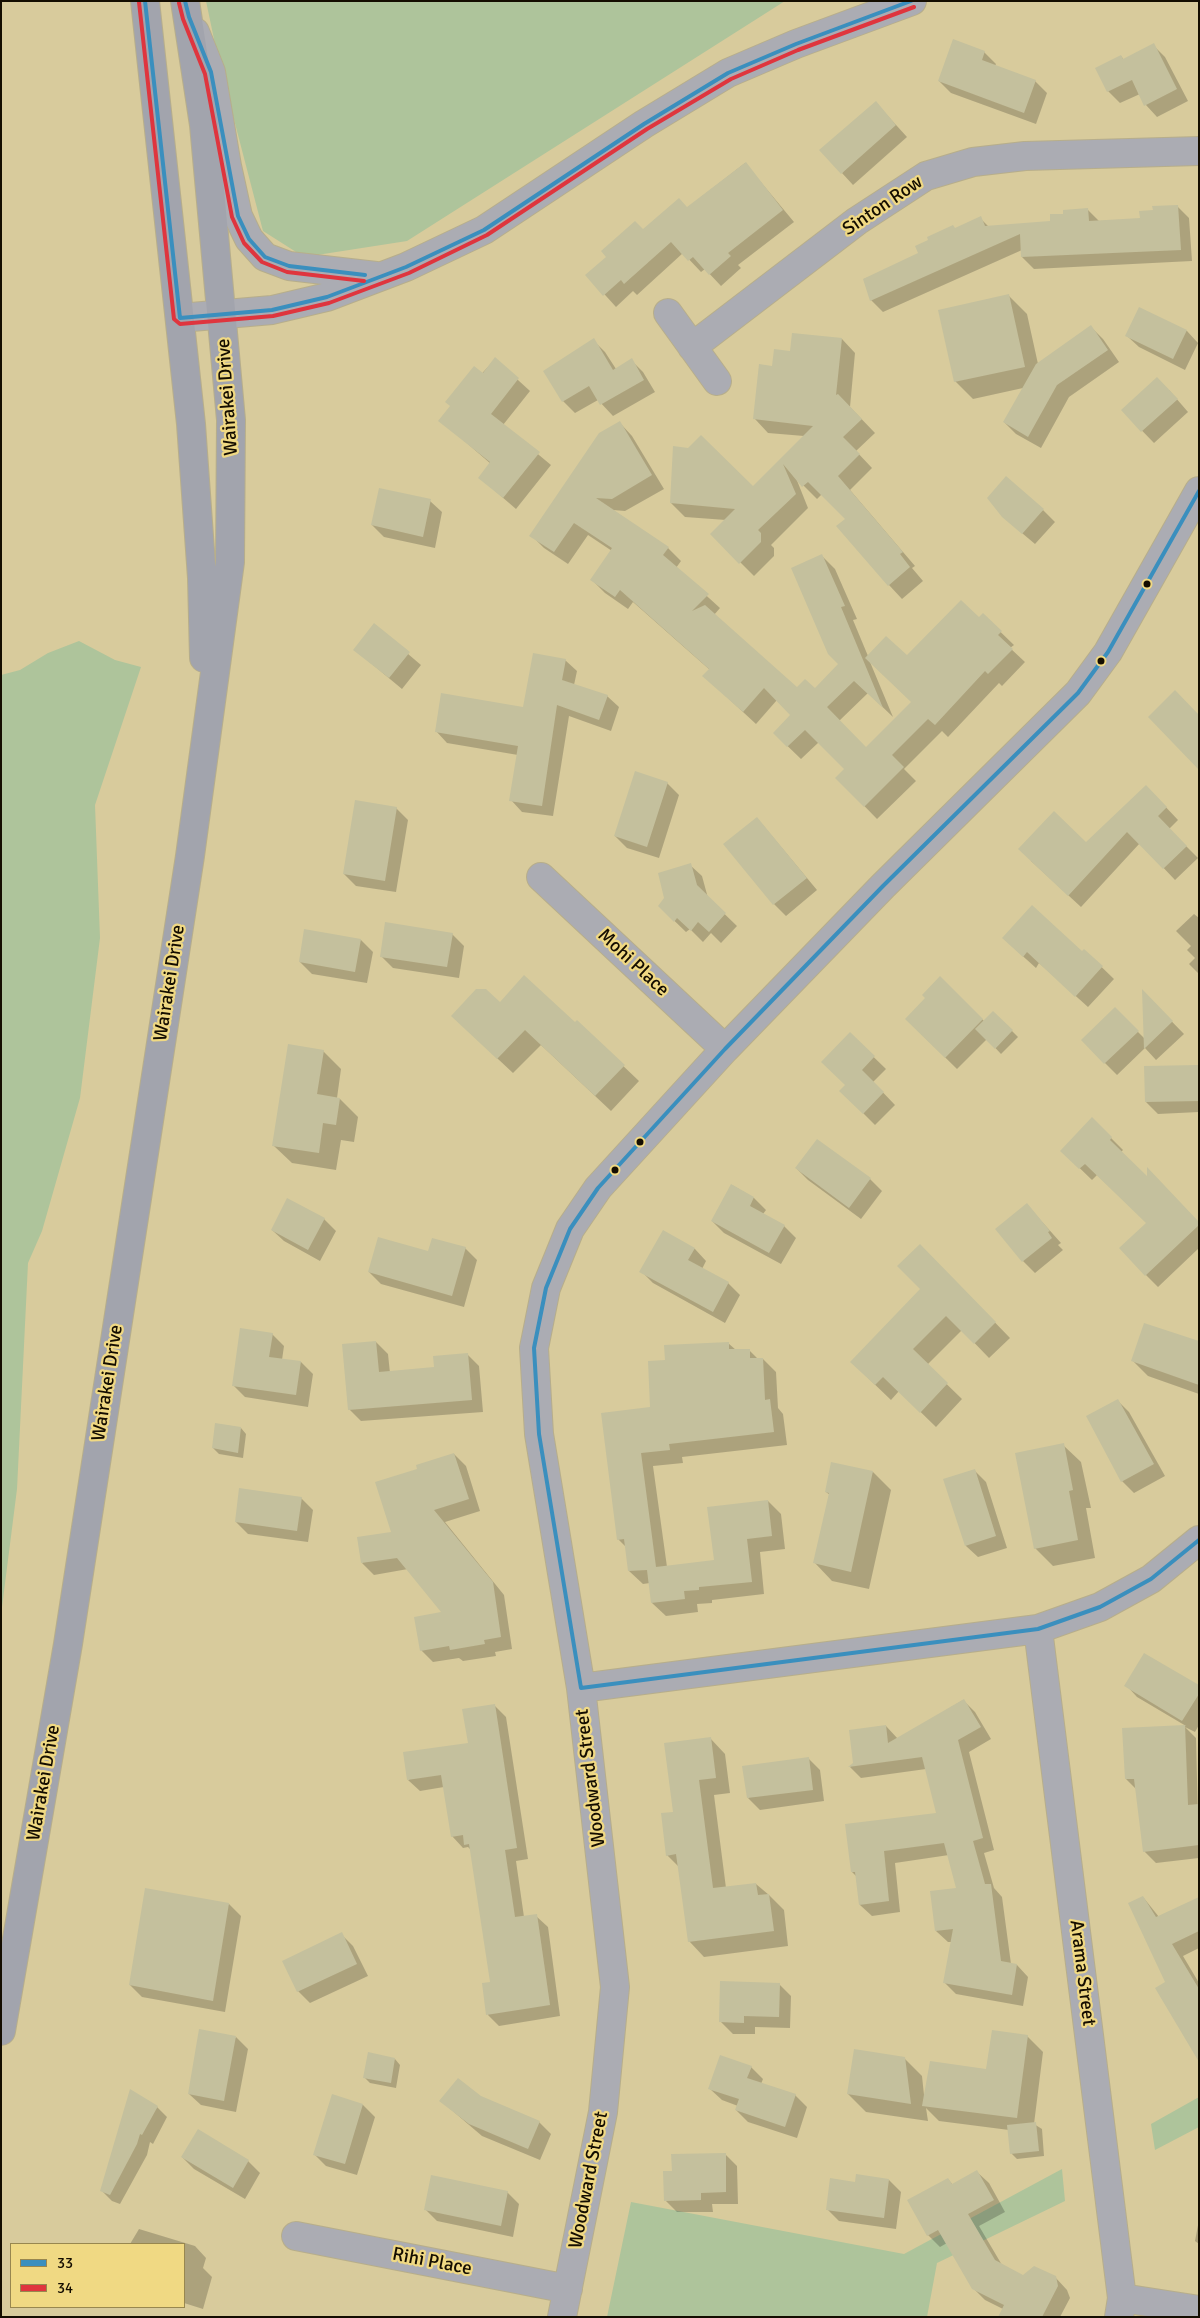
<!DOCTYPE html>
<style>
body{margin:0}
#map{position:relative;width:1200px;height:2318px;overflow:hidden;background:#d8cb9c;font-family:Signika,sans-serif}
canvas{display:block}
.frame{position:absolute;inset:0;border:2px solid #140d00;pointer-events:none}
.legend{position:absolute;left:10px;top:2243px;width:175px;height:65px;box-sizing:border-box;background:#f0d983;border:1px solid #98874f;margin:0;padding:6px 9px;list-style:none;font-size:15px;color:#140d00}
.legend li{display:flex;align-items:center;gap:10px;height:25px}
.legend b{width:25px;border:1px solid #98874f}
</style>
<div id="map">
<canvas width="1200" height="2318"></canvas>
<div class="frame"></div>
<ul class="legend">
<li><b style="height:6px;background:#3a8fbe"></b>33</li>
<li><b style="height:6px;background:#df353e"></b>34</li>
</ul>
</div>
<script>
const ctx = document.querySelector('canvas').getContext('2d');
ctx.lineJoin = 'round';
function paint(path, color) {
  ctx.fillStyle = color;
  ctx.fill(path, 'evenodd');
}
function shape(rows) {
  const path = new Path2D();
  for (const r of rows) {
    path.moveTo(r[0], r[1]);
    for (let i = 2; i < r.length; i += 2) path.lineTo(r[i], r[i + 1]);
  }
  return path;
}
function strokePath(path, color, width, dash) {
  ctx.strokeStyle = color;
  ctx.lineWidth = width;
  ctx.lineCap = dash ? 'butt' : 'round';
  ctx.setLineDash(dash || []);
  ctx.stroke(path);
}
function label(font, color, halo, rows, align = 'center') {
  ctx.font = font + ' Signika,sans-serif';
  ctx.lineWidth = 4.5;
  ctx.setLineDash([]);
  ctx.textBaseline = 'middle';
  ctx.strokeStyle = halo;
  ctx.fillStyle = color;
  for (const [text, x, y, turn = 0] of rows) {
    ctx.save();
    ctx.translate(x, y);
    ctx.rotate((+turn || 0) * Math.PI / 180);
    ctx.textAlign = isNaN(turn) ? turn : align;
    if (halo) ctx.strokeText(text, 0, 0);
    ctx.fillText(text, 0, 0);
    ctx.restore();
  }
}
const green = shape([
 [206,1,785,1,407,241,304,257,263,231,218,58],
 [79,641,115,660,141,667,95,805,100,938,80,1098,42,1231,28,1263,17,1489,1,1615,1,675,20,670,48,653],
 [1199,2097,1199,2127,1155,2150,1151,2124],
 [1062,2169,1065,2201,937,2263,927,2317,607,2317,631,2202,904,2254]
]);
const shadow = shape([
 [1153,45,1165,57,1188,101,1157,117,1146,105,1140,94,1120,103,1108,91,1121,56,1124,60],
 [984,52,996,64,995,66,1035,81,1047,93,1036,124,951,93,939,81],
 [887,115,907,137,853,185,842,173],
 [745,163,794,222,738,265,741,268,721,286,705,269,701,272,683,253,637,295,633,291,616,307,587,275,643,231,687,208],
 [1177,206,1189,218,1192,261,1034,269,1022,257,1022,250,883,312,871,300,864,279,920,254,955,229,980,218,989,227,1051,223,1065,215,1088,210,1099,221,1141,219,1154,211],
 [1009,296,1027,314,1038,364,1091,327,1103,339,1119,362,1069,397,1041,448,1016,434,1004,422,1023,388,973,399,955,381],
 [1140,309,1187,331,1198,343,1185,370,1139,347,1127,336],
 [793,334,842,339,855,353,850,407,875,433,856,451,872,468,850,490,915,566,912,568,923,581,902,599,889,585,847,519,822,494,817,499,796,478,808,508,771,545,774,548,774,556,754,576,712,534,726,520,685,517,671,503,753,487,804,436,768,433,755,419,773,367,791,352],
 [593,340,605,352,616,369,631,360,643,372,655,392,613,416,598,400,575,413,563,401],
 [495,359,530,391,503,425,551,465,516,509,480,478,491,464,440,420],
 [1169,390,1188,412,1154,443,1122,410],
 [620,423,632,436,664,489,625,511,613,510,668,548,681,561,676,568,720,608,714,615,797,689,815,690,840,664,822,556,835,569,857,619,853,620,868,656,907,657,979,619,983,615,1014,645,1010,648,1025,662,1002,686,999,683,948,737,942,731,904,769,916,781,877,819,837,778,846,769,819,742,801,759,774,733,792,715,777,700,756,724,704,676,710,670,633,602,628,609,605,593,592,580,612,551,588,535,568,564,544,548,531,535],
 [870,662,912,702,867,749,839,721,868,693,893,717],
 [430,501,442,512,435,548,384,537,372,525],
 [1043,510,1055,522,1035,544,1016,528],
 [374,625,421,665,402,689,355,650],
 [565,660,577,671,574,685,607,696,619,707,611,731,569,716,553,816,522,812,511,800,518,755,447,743,436,731,524,709],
 [667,783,679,795,659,858,627,848,615,836],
 [1146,786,1178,820,1169,829,1198,858,1175,880,1140,843,1081,907,1031,861,1086,844],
 [396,808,408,820,396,892,356,886,344,874],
 [757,818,817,890,786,916,774,904],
 [690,865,702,876,708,898,737,926,721,943,711,933,703,942,690,929,686,932,659,906],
 [1194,914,1199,918,1199,974,1189,964,1195,958,1187,950,1191,946,1176,931],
 [452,934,464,946,459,978,393,968,381,956],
 [361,940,373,952,367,983,312,974,300,962],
 [1016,950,1082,952,1084,950,1114,979,1088,1007,1039,963,1036,968],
 [940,978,984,1021,993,1012,1018,1037,1001,1054,987,1039,957,1069,906,1019,927,998],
 [1143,992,1184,1034,1156,1060,1145,1048,1117,1075,1082,1040,1115,1009,1145,1039],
 [500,1004,575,1024,577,1022,639,1081,611,1111,541,1045,513,1073,468,1031],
 [850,1034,886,1069,873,1082,895,1105,875,1125,841,1091,846,1085],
 [323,1051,341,1069,337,1098,340,1099,358,1117,354,1142,341,1140,336,1170,292,1163,274,1146],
 [1199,1066,1199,1112,1158,1114,1146,1102],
 [1092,1119,1123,1150,1121,1152,1148,1179,1199,1223,1199,1248,1158,1287,1146,1275,1148,1223,1097,1175,1092,1180,1062,1151],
 [796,1168,870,1179,882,1191,861,1219,808,1180],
 [732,1185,754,1198,766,1210,763,1214,784,1226,796,1238,781,1264,724,1233,712,1221],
 [1027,1205,1061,1243,1058,1245,1063,1250,1035,1273,1023,1261],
 [324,1219,336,1231,320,1261,284,1241,272,1230],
 [663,1232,695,1249,706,1261,702,1269,728,1283,740,1295,725,1323,653,1283,641,1271],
 [920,1245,1010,1338,989,1358,962,1330,927,1365,962,1399,936,1427,899,1391,891,1400,867,1377,922,1289],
 [465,1248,477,1260,464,1307,381,1284,369,1272,429,1252],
 [272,1334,284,1346,282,1360,301,1362,313,1374,308,1407,245,1397,233,1385],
 [376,1342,388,1354,390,1373,436,1368,467,1354,479,1366,483,1412,361,1421,349,1409],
 [1199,1342,1199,1394,1148,1376,1133,1361],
 [728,1343,736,1350,749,1350,758,1359,763,1359,776,1372,778,1408,783,1414,787,1445,682,1457,683,1463,653,1466,667,1567,715,1561,768,1501,781,1514,785,1549,760,1552,764,1594,712,1600,712,1603,697,1604,698,1612,666,1616,652,1603,650,1583,643,1584,629,1571,627,1548,618,1539,651,1408,666,1361],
 [1117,1400,1129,1412,1165,1476,1134,1493,1122,1481],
 [241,1428,246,1434,243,1458,219,1454,213,1448],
 [1063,1445,1081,1462,1091,1508,1086,1508,1095,1558,1053,1566,1035,1548],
 [454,1454,466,1466,480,1511,445,1522,504,1595,512,1649,495,1652,496,1656,463,1661,459,1658,433,1662,421,1650,443,1613,408,1569,374,1575,362,1563,393,1533,419,1469],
 [974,1470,986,1482,1007,1548,978,1557,966,1546],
 [873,1472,891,1490,869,1589,832,1581,815,1563,830,1495,826,1492],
 [301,1498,313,1510,308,1542,248,1534,236,1522],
 [1126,1685,1199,1687,1199,1725,1195,1732,1185,1727,1196,1738,1199,1858,1156,1863,1144,1851,1136,1789,1126,1779,1124,1729,1186,1726,1137,1697],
 [963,1700,975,1712,991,1739,969,1752,994,1850,984,1853,994,1888,1002,1897,1011,1964,1017,1965,1028,1977,1023,2006,956,1994,945,1983,952,1942,948,1942,936,1931,957,1889,949,1855,895,1863,900,1912,872,1916,860,1905,856,1876,852,1872,938,1814,926,1769,861,1778,850,1767,886,1726,898,1739],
 [494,1705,506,1717,528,1859,516,1861,524,1917,536,1916,548,1927,560,2016,499,2026,488,2015,492,1983,471,1850,468,1847,463,1848,452,1836,444,1787,420,1791,408,1780,469,1744],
 [710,1738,725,1754,730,1793,714,1795,726,1888,756,1884,769,1895,784,1910,788,1946,704,1957,689,1941,679,1867,667,1855,675,1813],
 [808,1758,820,1770,824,1801,760,1810,748,1798],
 [1143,1897,1159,1917,1199,1898,1199,1948,1183,1956,1199,1983,1199,2047,1167,1983],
 [229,1904,241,1916,225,2012,142,1997,130,1985],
 [341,1934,353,1946,368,1976,310,2003,298,1991],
 [779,1984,791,1996,790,2028,755,2027,755,2034,733,2034,721,2022],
 [1027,2036,1043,2052,1034,2124,1042,2129,1044,2156,1017,2159,1011,2153,1009,2130,939,2121,926,2108,928,2121,866,2112,848,2094,904,2058,922,2076,924,2095,987,2070],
 [236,2037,248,2049,236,2112,201,2105,189,2094],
 [395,2059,400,2065,396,2088,370,2083,364,2077],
 [751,2067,763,2079,761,2084,795,2095,807,2107,797,2138,748,2122,736,2110,738,2106,722,2100,710,2089],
 [332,2096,363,2105,375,2117,357,2175,326,2166,314,2154],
 [481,2097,539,2122,551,2134,540,2160,482,2136,441,2101],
 [157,2107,167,2117,153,2144,150,2142,147,2155,120,2204,112,2201,102,2191],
 [725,2154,737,2166,738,2204,712,2204,713,2212,677,2212,665,2200,673,2172],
 [182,2157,248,2161,260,2173,245,2199,194,2169],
 [977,2172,989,2183,1005,2212,979,2226,1002,2265,1023,2276,1055,2277,1067,2290,1070,2298,1060,2317,1009,2317,1003,2309,985,2300,973,2288,947,2243,940,2247,928,2235,948,2179,953,2185],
 [889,2180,901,2192,896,2229,839,2221,827,2209],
 [507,2192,519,2204,513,2237,437,2221,426,2210],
 [1199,2220,1199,2244,1195,2241],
 [139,2229,195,2246,206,2258,203,2268,212,2277,203,2309,184,2303,184,2244,130,2244]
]);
const building = shape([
 [953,39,985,51,982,60,1036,80,1024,113,938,81],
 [1154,43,1177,89,1144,106,1132,80,1107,92,1095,68,1121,55,1123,59],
 [876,101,896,125,841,174,819,150],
 [746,162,783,210,728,253,731,256,709,275,693,257,688,261,671,242,624,284,621,280,603,296,585,275,606,257,601,251,635,221,643,229,679,198,687,207],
 [1178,205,1181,250,1021,257,1020,234,870,301,863,279,918,253,915,246,928,240,927,237,953,225,955,228,981,216,985,226,1050,221,1050,214,1063,214,1063,210,1088,208,1089,221,1140,218,1139,211,1153,210,1152,206],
 [1009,294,1025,367,954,382,938,310],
 [1139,307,1187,330,1173,359,1125,336],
 [1091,325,1108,350,1057,385,1028,437,1003,422,1036,364],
 [792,333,842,338,836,395,838,394,862,419,843,437,860,454,838,476,903,552,900,554,910,567,888,586,836,526,845,519,808,482,802,487,783,464,796,494,758,530,761,533,761,542,739,564,710,534,735,509,670,503,673,446,688,448,701,435,753,486,813,426,753,419,759,364,772,366,774,349,790,351],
 [594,338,613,370,632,358,644,380,600,405,589,386,562,402,543,371],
 [495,357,519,378,491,414,540,452,503,498,478,478,490,462,438,421,450,406,445,402,474,366,483,373],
 [1157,377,1178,399,1141,432,1121,410],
 [620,421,652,475,612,499,596,498,669,547,663,555,709,594,692,611,705,605,797,687,805,679,815,688,838,664,828,654,791,568,822,554,845,606,841,607,883,708,854,681,827,707,866,747,911,702,865,658,886,636,907,655,961,600,979,617,983,613,1002,631,998,635,1013,649,988,674,985,671,935,725,928,719,892,755,904,767,864,807,835,778,844,769,805,730,787,747,773,733,790,715,764,688,743,712,702,676,709,669,620,590,615,597,590,580,612,548,574,523,554,552,529,536,599,433],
 [1006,476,1044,509,1022,534,1002,517,987,498],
 [379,488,431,499,423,537,371,525],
 [374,623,410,652,389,678,353,650],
 [533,653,566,659,562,680,608,695,599,720,557,705,542,806,509,801,518,746,435,732,441,693,523,707],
 [1175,690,1199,715,1199,770,1148,717],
 [635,771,668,782,647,847,614,836],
 [1146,785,1167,807,1158,816,1187,846,1163,869,1127,832,1068,896,1018,849,1054,811,1086,842],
 [355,800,397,807,385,881,343,874],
 [757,817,807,878,773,905,723,844],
 [691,863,697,885,726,913,709,932,698,922,691,931,677,918,674,922,658,906,664,898,658,873],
 [1032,905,1082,951,1084,949,1103,966,1075,997,1027,952,1023,957,1002,938],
 [385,922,453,933,447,967,380,957],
 [304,929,361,939,355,972,299,962],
 [524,975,575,1022,577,1020,625,1065,595,1096,525,1030,497,1059,451,1016,476,989,486,989,500,1002],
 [940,976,983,1019,945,1058,905,1019,925,998,922,995],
 [1142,989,1173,1021,1144,1049],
 [1115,1007,1139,1031,1104,1064,1081,1040],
 [993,1011,1013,1030,995,1049,975,1029],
 [850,1032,875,1056,862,1070,884,1092,863,1114,839,1091,845,1085,821,1062],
 [288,1044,324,1050,317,1094,340,1098,336,1125,323,1123,319,1153,272,1146],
 [1199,1065,1199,1101,1145,1102,1144,1066],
 [1092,1117,1112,1137,1110,1140,1147,1176,1147,1167,1199,1222,1199,1225,1145,1276,1119,1248,1146,1223,1085,1164,1079,1169,1060,1151],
 [817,1139,871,1178,849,1208,795,1168],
 [731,1184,754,1197,750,1206,785,1225,769,1253,711,1221],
 [287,1198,325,1218,308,1250,271,1230],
 [1027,1203,1050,1231,1048,1232,1052,1238,1022,1262,995,1229],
 [663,1230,695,1248,688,1260,729,1282,713,1312,639,1272],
 [378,1237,428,1251,432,1238,466,1247,452,1296,368,1272],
 [920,1244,996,1322,974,1344,946,1316,913,1349,948,1383,920,1413,883,1377,875,1385,850,1362,920,1289,897,1266],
 [1144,1323,1199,1341,1199,1385,1131,1361],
 [240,1328,273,1333,269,1357,301,1361,296,1395,232,1386],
 [376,1341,379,1372,434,1367,433,1356,468,1353,472,1400,348,1410,342,1344],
 [729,1342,729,1349,750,1349,750,1358,763,1358,765,1400,770,1399,774,1432,669,1444,670,1450,641,1453,656,1567,714,1560,707,1507,768,1500,772,1536,747,1539,752,1582,699,1587,699,1590,684,1591,685,1599,651,1603,647,1570,628,1571,624,1539,617,1540,601,1413,650,1407,648,1361,665,1360,664,1345],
 [1118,1399,1154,1464,1121,1482,1086,1416],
 [215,1423,241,1427,238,1453,212,1448],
 [1064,1443,1073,1490,1069,1491,1078,1540,1034,1549,1015,1453],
 [454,1453,469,1499,434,1510,493,1582,501,1637,484,1640,485,1644,450,1650,449,1646,420,1651,414,1617,441,1612,397,1558,361,1563,357,1537,391,1532,375,1482,417,1469,416,1465],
 [831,1462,873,1471,851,1572,813,1563,829,1493,825,1492],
 [975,1469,996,1536,965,1546,943,1479],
 [239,1488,302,1497,297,1531,235,1522],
 [1144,1653,1199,1685,1199,1694,1182,1721,1124,1686],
 [964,1699,981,1727,958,1740,983,1838,973,1841,985,1884,991,1884,1001,1961,1017,1964,1012,1995,943,1983,953,1929,935,1931,930,1891,956,1888,944,1843,884,1851,889,1901,859,1905,855,1872,851,1872,845,1824,936,1813,922,1757,848,1767,853,1763,849,1730,886,1725,888,1743],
 [495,1704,517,1848,505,1850,515,1917,537,1914,550,2005,486,2015,482,1983,490,1982,469,1844,464,1845,463,1835,451,1837,441,1775,407,1780,403,1752,468,1743,462,1709],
 [1185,1725,1188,1805,1199,1804,1199,1845,1143,1852,1134,1779,1125,1779,1122,1728],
 [711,1737,716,1778,699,1780,713,1888,756,1883,758,1895,769,1894,774,1931,688,1942,676,1854,666,1856,661,1813,673,1812,664,1743],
 [809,1757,813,1790,747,1798,742,1766],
 [145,1888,229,1903,213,2001,129,1985],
 [1143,1896,1156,1917,1199,1897,1199,1931,1172,1944,1199,1989,1199,2062,1155,1988,1165,1982,1128,1903],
 [342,1932,357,1964,297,1992,282,1961],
 [720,1981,780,1983,779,2017,744,2016,744,2023,719,2022],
 [199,2029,236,2036,224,2101,188,2094],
 [992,2030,1028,2035,1017,2118,922,2106,930,2061,986,2069],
 [854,2049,905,2057,911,2104,847,2094],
 [368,2052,395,2058,391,2083,363,2078],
 [720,2055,752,2066,747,2078,796,2094,785,2127,735,2110,739,2099,708,2089],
 [458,2078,481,2096,540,2121,528,2149,469,2124,439,2101],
 [130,2089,158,2106,142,2135,140,2134,137,2144,110,2195,100,2191],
 [332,2094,363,2104,345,2164,313,2155],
 [1036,2122,1039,2151,1010,2154,1007,2125],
 [198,2129,249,2160,233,2188,181,2157],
 [726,2153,726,2192,701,2193,701,2200,664,2201,663,2171,672,2171,671,2154],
 [977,2170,994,2200,968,2214,995,2260,1023,2275,1034,2266,1056,2276,1058,2286,1042,2317,998,2317,1004,2305,972,2289,938,2230,927,2236,907,2200,948,2178,952,2184],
 [856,2174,889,2179,884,2218,826,2210,830,2178,855,2182],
 [431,2175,508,2191,501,2226,424,2210]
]);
const minor = shape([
 [668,313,717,381],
 [692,347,857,221,926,176,973,162,1025,156,1199,151],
 [541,877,725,1049],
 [1038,1629,1122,2298,1119,2317],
 [581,1688,1038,1629,1100,1607,1151,1579,1199,1540],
 [296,2236,568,2289],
 [1122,2298,1199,2310],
 [562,2317,603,2112,615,1987,581,1688,539,1434,534,1348,546,1288,570,1229,598,1188,725,1049,883,886,1078,693,1108,652,1199,491]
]);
const tertiary = shape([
 [195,32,211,72,227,166,238,216,249,239,265,257,289,266,376,276],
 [180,318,272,310,327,297,406,267,484,230,644,124,728,73,796,44,912,1]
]);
const secondary = shape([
 [145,1,191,424,202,578,204,658],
 [1,2031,68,1644,190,856,230,562,231,420,204,125,185,1]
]);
const bus1 = shape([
 [145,1,180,318,272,310,327,297,406,267,484,230,644,124,728,73,796,44,911,1],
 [185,1,189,17,211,72,238,216,249,239,265,257,289,266,365,275],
 [1199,491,1108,652,1078,693,883,886,725,1049,598,1188,570,1229,546,1288,534,1348,539,1434,581,1688,1038,1629,1100,1607,1151,1579,1199,1540]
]);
const bus2 = shape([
 [139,2,174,319,180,324,273,316,329,303,409,273,487,235,647,129,731,79,798,50,914,7],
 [179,3,183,19,205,74,232,217,244,243,262,262,287,272,364,281]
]);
const markers = [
 [1147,584,4.5,"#140d00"],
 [1101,661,4.5,"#140d00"],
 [640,1142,4.5,"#140d00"],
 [615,1170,4.5,"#140d00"]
];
const streetNames = [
 ["Sinton Row",883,206,-34],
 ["Wairakei Drive",228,397,-94],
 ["Mohi Place",633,963,43],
 ["Wairakei Drive",170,983,-81],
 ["Wairakei Drive",108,1383,-81],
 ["Woodward Street",591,1778,-97],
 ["Wairakei Drive",44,1783,-80],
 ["Arama Street",1082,1973,83],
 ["Woodward Street",589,2180,-79],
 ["Rihi Place",432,2262,11]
];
paint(green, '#aec49b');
paint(shadow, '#0003');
paint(building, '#c4c09d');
strokePath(minor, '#b7ae8b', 30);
strokePath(tertiary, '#b7ae8b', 30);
strokePath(secondary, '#b7ae8b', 30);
strokePath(minor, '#abacb3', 28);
strokePath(tertiary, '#abacb3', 28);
strokePath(secondary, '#a2a4ad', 28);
strokePath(bus1, '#3a8fbe', 4);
strokePath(bus2, '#df353e', 4);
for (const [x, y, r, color] of markers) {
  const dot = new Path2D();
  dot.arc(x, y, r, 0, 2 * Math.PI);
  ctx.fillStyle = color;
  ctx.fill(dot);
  strokePath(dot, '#f0d983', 2);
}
label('19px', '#140d00', '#f0d983', streetNames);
</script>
